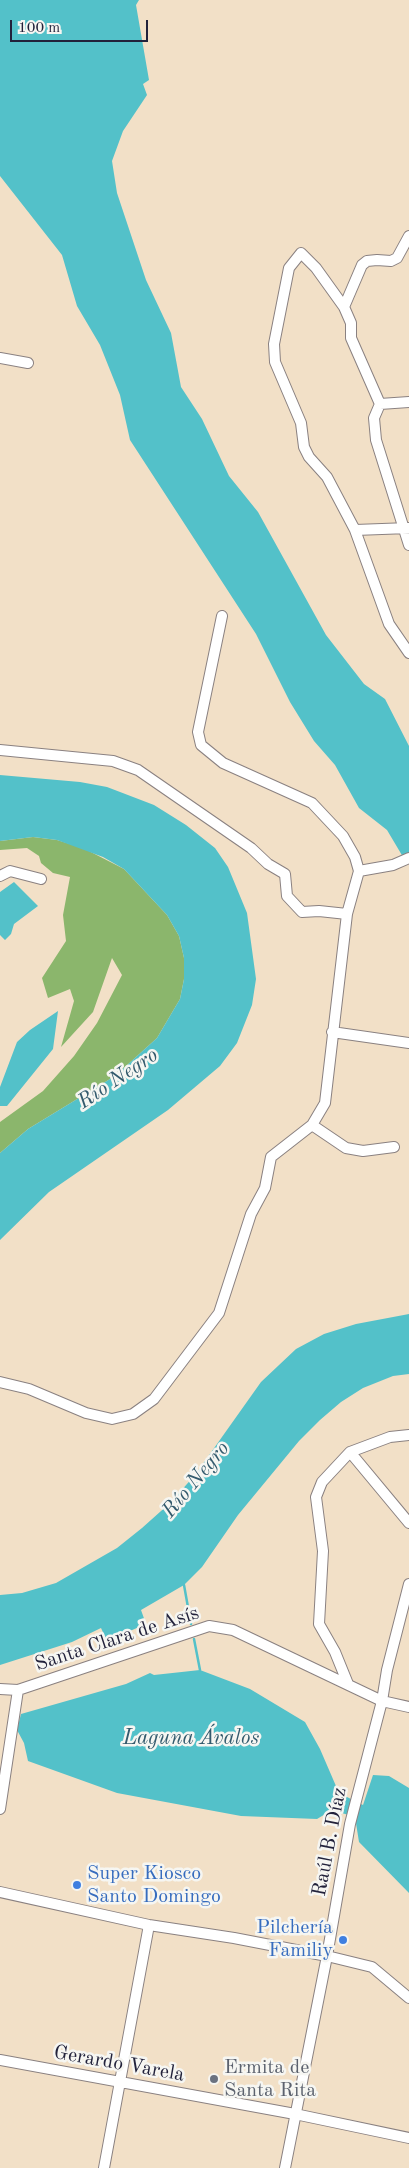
<!DOCTYPE html>
<meta charset="utf-8">
<style>
body{margin:0}
#map{position:relative;width:409px;height:2168px;overflow:hidden;background:#f2e0c7;font-family:"Old Standard TT",serif}
canvas{display:block}
.scale{position:absolute;left:10px;top:20px;width:138px;height:22px;box-sizing:border-box;border:2px solid #22223b;border-top:0;padding-left:6px;font-size:15px;line-height:18px;white-space:nowrap;color:#22223b;-webkit-text-stroke:4px #f6f6f2;paint-order:stroke}
</style>
<div id="map">
<canvas width="409" height="2168"></canvas>
<div class="scale">100 m</div>
</div>
<script>
const ctx = document.querySelector('canvas').getContext('2d');
ctx.lineJoin = 'round';
function paint(path, color) {
  ctx.fillStyle = color;
  ctx.fill(path, 'evenodd');
}
function shape(rows) {
  const path = new Path2D();
  for (const r of rows) {
    path.moveTo(r[0], r[1]);
    for (let i = 2; i < r.length; i += 2) path.lineTo(r[i], r[i + 1]);
  }
  return path;
}
function strokePath(path, color, width, dash) {
  ctx.strokeStyle = color;
  ctx.lineWidth = width;
  ctx.lineCap = dash ? 'butt' : 'round';
  ctx.setLineDash(dash || []);
  ctx.stroke(path);
}
function label(font, color, halo, rows, align = 'center') {
  ctx.font = font + ' "Old Standard TT",serif';
  ctx.lineWidth = 5;
  ctx.setLineDash([]);
  ctx.textBaseline = 'middle';
  ctx.strokeStyle = halo;
  ctx.fillStyle = color;
  for (const [text, x, y, turn = 0] of rows) {
    ctx.save();
    ctx.translate(x, y);
    ctx.rotate((+turn || 0) * Math.PI / 180);
    ctx.textAlign = isNaN(turn) ? turn : align;
    if (halo) ctx.strokeText(text, 0, 0);
    ctx.fillText(text, 0, 0);
    ctx.restore();
  }
}
const forest = shape([
 [33,837,57,840,83,848,124,869,167,915,179,936,184,958,184,979,180,999,157,1038,115,1076,28,1129,0,1153,0,1122,43,1091,74,1056,97,1023,122,975,112,958,93,1012,61,1047,74,1001,70,989,48,998,42,978,66,941,63,915,70,877,53,873,41,863,39,856,27,848,0,850,0,841]
]);
const water = shape([
 [0,0,139,0,136,5,149,80,143,84,147,95,123,131,112,161,117,193,146,280,171,333,181,387,202,419,229,476,258,512,326,635,364,684,385,699,409,746,409,853,403,857,387,830,359,808,335,765,314,741,290,702,256,634,130,440,120,395,100,345,77,306,62,255,0,176],
 [0,775,80,782,107,787,154,805,186,825,215,848,228,867,247,913,256,979,252,1005,237,1043,220,1066,168,1110,49,1192,0,1240,0,1153,28,1129,115,1076,157,1038,180,999,184,979,184,958,179,936,167,915,124,869,103,857,57,840,33,837,0,841],
 [14,882,38,906,14,924,11,934,5,940,0,935,0,892],
 [58,1011,53,1049,7,1106,0,1106,0,1087,17,1042,30,1030],
 [409,1314,409,1374,393,1376,363,1388,341,1402,320,1420,299,1441,238,1515,202,1567,184,1585,141,1610,146,1624,107,1641,101,1628,72,1642,0,1665,0,1595,22,1593,56,1583,117,1548,142,1528,170,1503,195,1475,261,1382,296,1349,324,1334,356,1324],
 [200,1670,250,1689,305,1722,320,1749,339,1793,363,1805,373,1775,389,1776,409,1788,409,1893,359,1842,355,1817,332,1810,317,1819,241,1816,117,1793,28,1761,24,1743,17,1730,21,1714,126,1684,150,1673,154,1675]
]);
const stream = shape([
 [184,1585,191,1624],
 [194,1639,200,1670]
]);
const minor = shape([
 [344,307,362,265,367,261,377,260,391,261,397,258,409,236],
 [0,358,28,363],
 [380,404,409,402],
 [355,530,409,528],
 [409,545,376,440,374,418,380,404,351,338,351,323,344,307,316,268,301,253,289,268,274,344,275,362,301,423,304,447,309,457,327,477,355,530,389,624,409,653],
 [222,616,198,732,201,745,223,763,312,803,343,836,355,857,359,871],
 [0,750,113,761,138,770,251,848,268,864,285,874,287,896,302,912,319,911,347,914],
 [0,876,10,871,41,879],
 [332,1032,409,1043],
 [312,1125,346,1148,363,1151,394,1147],
 [0,1382,29,1389,86,1413,112,1419,133,1414,154,1399,219,1313,251,1214,265,1188,271,1157,312,1125,325,1103,347,914,359,871,393,865,409,858],
 [350,1452,409,1523],
 [348,1684,335,1652,319,1624,323,1551,316,1497,322,1482,350,1452,390,1437,409,1435],
 [0,1689,18,1690,209,1626,233,1630,382,1701,409,1707],
 [0,1809,18,1690],
 [0,1892,149,1925,234,1938,327,1956,372,1967,409,1998],
 [0,2060,295,2114,409,2138],
 [104,2168,149,1925],
 [285,2168,327,1956,350,1824,382,1701,387,1670,409,1584]
]);
const markers = [
 [77,1885,5,"#3f7fe0"],
 [343,1940,5,"#3f7fe0"],
 [214,2079,5,"#6b7280"]
];
const streetNames = [
 ["Santa Clara de Asís",117,1639,-18],
 ["Raúl B. Díaz",330,1842,-79],
 ["Gerardo Varela",119,2064,10]
];
const shopNames = [
 ["Super Kiosco",87,1874],
 ["Santo Domingo",87,1897],
 ["Pilchería",333,1928,"right"],
 ["Familiy",333,1951,"right"]
];
const worshipNames = [
 ["Ermita de",224,2068],
 ["Santa Rita",224,2091]
];
const waterNames = [
 ["Río Negro",118,1079,-34],
 ["Río Negro",196,1480,-50],
 ["Laguna Ávalos",191,1738]
];
paint(forest, '#8bb66c');
paint(water, '#53c1c9');
strokePath(stream, '#53c1c9', 2.5);
strokePath(minor, '#8a8181', 12);
strokePath(minor, '#fff', 10);
for (const [x, y, r, color] of markers) {
  const dot = new Path2D();
  dot.arc(x, y, r, 0, 2 * Math.PI);
  ctx.fillStyle = color;
  ctx.fill(dot);
  strokePath(dot, '#f6f6f2', 2);
}
label('20px', '#22223b', '#f6f6f2', streetNames);
label('20px', '#366cbe', '#f6f6f2', shopNames, 'left');
label('20px', '#5b616d', '#f6f6f2', worshipNames, 'left');
label('italic 21px', '#335a6d', '#f6f6f2', waterNames);
</script>
